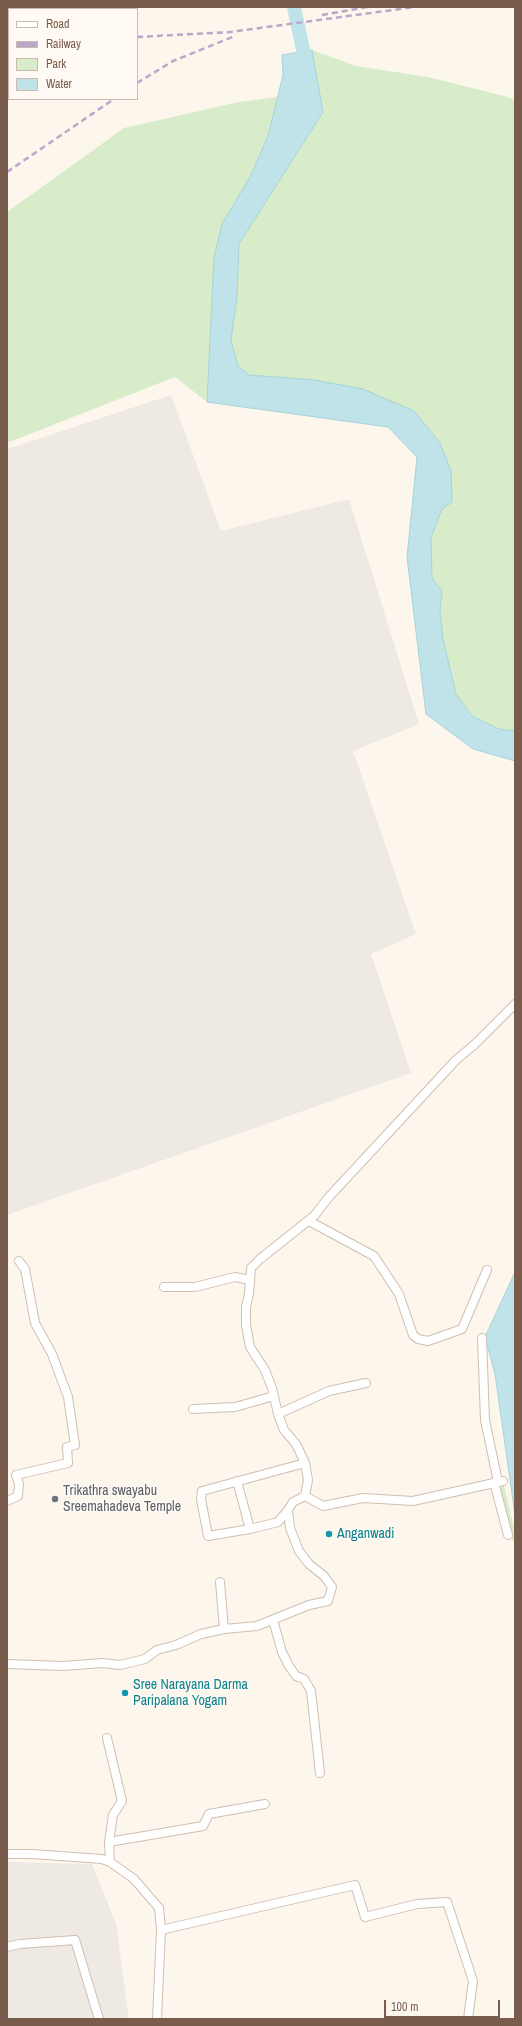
<!DOCTYPE html>
<style>
body{margin:0}
#map{position:relative;width:522px;height:2026px;overflow:hidden;background:#fdf6ec;font-family:"Archivo Narrow",sans-serif}
canvas{display:block}
.frame{position:absolute;inset:0;border:8px solid #7a5c4d;pointer-events:none}
.legend{position:absolute;left:8px;top:8px;width:130px;height:92px;box-sizing:border-box;background:#fffaf3;border:1px solid #cabbb1;margin:0;padding:5px 7px;list-style:none;font-size:12px;color:#7a5c4d}
.legend li{display:flex;align-items:center;gap:8px;height:20px}
.legend b{width:20px;border:1px solid #cabbb1}
.scale{position:absolute;left:384px;top:2000px;width:116px;height:18px;box-sizing:border-box;border:2px solid #7a5c4d;border-top:0;padding-left:5px;font-size:12px;line-height:14px;white-space:nowrap;color:#7a5c4d;-webkit-text-stroke:3px #fffaf3;paint-order:stroke}
</style>
<div id="map">
<canvas width="522" height="2026"></canvas>
<div class="frame"></div>
<ul class="legend">
<li><b style="height:5px;background:#fff"></b>Road</li>
<li><b style="height:5px;background:#b9a8c9"></b>Railway</li>
<li><b style="height:11px;background:#d8ecc9"></b>Park</li>
<li><b style="height:11px;background:#bfe3e8"></b>Water</li>
</ul>
<div class="scale">100 m</div>
</div>
<script>
const ctx = document.querySelector('canvas').getContext('2d');
ctx.lineJoin = 'round';
function paint(path, color) {
  ctx.fillStyle = color;
  ctx.fill(path, 'evenodd');
}
function shape(rows) {
  const path = new Path2D();
  for (const r of rows) {
    path.moveTo(r[0], r[1]);
    for (let i = 2; i < r.length; i += 2) path.lineTo(r[i], r[i + 1]);
  }
  return path;
}
function strokePath(path, color, width, dash) {
  ctx.strokeStyle = color;
  ctx.lineWidth = width;
  ctx.lineCap = dash ? 'butt' : 'round';
  ctx.setLineDash(dash || []);
  ctx.stroke(path);
}
function label(font, color, halo, rows, align = 'center') {
  ctx.font = font + ' "Archivo Narrow",sans-serif';
  ctx.lineWidth = 3;
  ctx.setLineDash([]);
  ctx.textBaseline = 'middle';
  ctx.strokeStyle = halo;
  ctx.fillStyle = color;
  for (const [text, x, y, turn = 0] of rows) {
    ctx.save();
    ctx.translate(x, y);
    ctx.rotate((+turn || 0) * Math.PI / 180);
    ctx.textAlign = isNaN(turn) ? turn : align;
    if (halo) ctx.strokeText(text, 0, 0);
    ctx.fillText(text, 0, 0);
    ctx.restore();
  }
}
const industrial = shape([
 [171,395,221,531,349,499,419,724,353,751,416,934,371,954,411,1073,7,1215,7,449],
 [7,1862,92,1864,116,1924,129,2019,7,2019]
]);
const green = shape([
 [312,50,356,66,428,77,504,96,515,100,515,731,499,729,472,716,456,694,443,639,440,610,442,591,432,578,431,537,442,509,440,443,273,377,249,375,238,366,231,340,237,297,239,244,323,112],
 [278,97,268,136,214,258,207,402,175,377,7,443,7,212,124,128,239,102],
 [504,1486,515,1532,515,1540,512,1541,498,1487]
]);
const water = shape([
 [312,50,323,112,239,244,237,297,231,340,238,366,249,375,314,380,363,389,414,411,440,443,451,471,452,502,442,509,431,537,432,578,442,591,440,610,443,639,456,694,472,716,499,729,515,731,515,761,473,749,426,714,407,557,417,457,388,427,207,402,214,258,222,224,250,177,268,136,283,75,282,55,312,50],
 [515,1272,515,1515,495,1374,485,1337,515,1272]
]);
const river = shape([
 [294,7,307,69]
]);
const minor = shape([
 [309,1221,374,1256,399,1294,413,1335,418,1339,428,1341,462,1329,487,1270],
 [164,1287,195,1287,235,1277,250,1280],
 [482,1338,485,1420,498,1482],
 [193,1409,235,1407,274,1396],
 [278,1414,329,1391,366,1383],
 [237,1481,250,1529],
 [494,1482,508,1535],
 [305,1496,323,1506,363,1498,413,1501,503,1481],
 [7,1501,18,1496,19,1484,16,1475,68,1463,67,1447,75,1445,68,1397,52,1354,35,1323,25,1269,19,1261],
 [288,1510,278,1522,250,1529,208,1536,201,1499,202,1491,305,1463],
 [220,1582,224,1629],
 [273,1620,282,1652,289,1666,296,1676,304,1679,311,1691,320,1773],
 [7,1664,63,1666,102,1663,120,1665,145,1659,157,1650,176,1645,201,1634,224,1629,257,1626,309,1605,328,1601,332,1587,324,1576,309,1564,299,1551,290,1528,288,1510,293,1502,305,1496,308,1480,305,1463,296,1444,284,1430,278,1414,272,1388,265,1370,250,1347,246,1325,246,1307,249,1294,251,1268,260,1259,314,1216,328,1198,456,1060,474,1045,515,1004],
 [107,1738,122,1801,113,1815,109,1842,110,1862],
 [109,1842,203,1826,209,1814,265,1804],
 [7,1854,32,1854,102,1859,110,1862,134,1879,159,1908,161,1930,157,2019],
 [161,1930,355,1885,365,1917,417,1904,447,1902,473,1981,468,2019],
 [7,1947,20,1944,75,1940,99,2019]
]);
const rail = shape([
 [322,15,367,7],
 [137,37,230,32,415,7],
 [7,50,9,50],
 [7,56,9,56],
 [137,83,173,61,235,36],
 [7,172,114,99]
]);
const markers = [
 [55,1499,4,"#6b7280"],
 [329,1534,4,"#0f9aa8"],
 [125,1693,4,"#0f9aa8"]
];
const worshipNames = [
 ["Trikathra swayabu",63,1491],
 ["Sreemahadeva Temple",63,1507]
];
const cultureNames = [
 ["Anganwadi",337,1534],
 ["Sree Narayana Darma",133,1685],
 ["Paripalana Yogam",133,1701]
];
paint(industrial, '#efe9e4');
paint(green, '#d8ecc9');
paint(water, '#bfe3e8');
strokePath(water, '#a5d3da', 1);
strokePath(river, '#bfe3e8', 14);
strokePath(minor, '#d1beb0', 10);
strokePath(minor, '#fff', 8);
strokePath(rail, '#b9a8c9', 2.5, [6, 4]);
for (const [x, y, r, color] of markers) {
  const dot = new Path2D();
  dot.arc(x, y, r, 0, 2 * Math.PI);
  ctx.fillStyle = color;
  ctx.fill(dot);
  strokePath(dot, '#fffaf3', 1.5);
}
label('14px', '#5b616d', '#fffaf3', worshipNames, 'left');
label('14px', '#0d838f', '#fffaf3', cultureNames, 'left');
</script>
